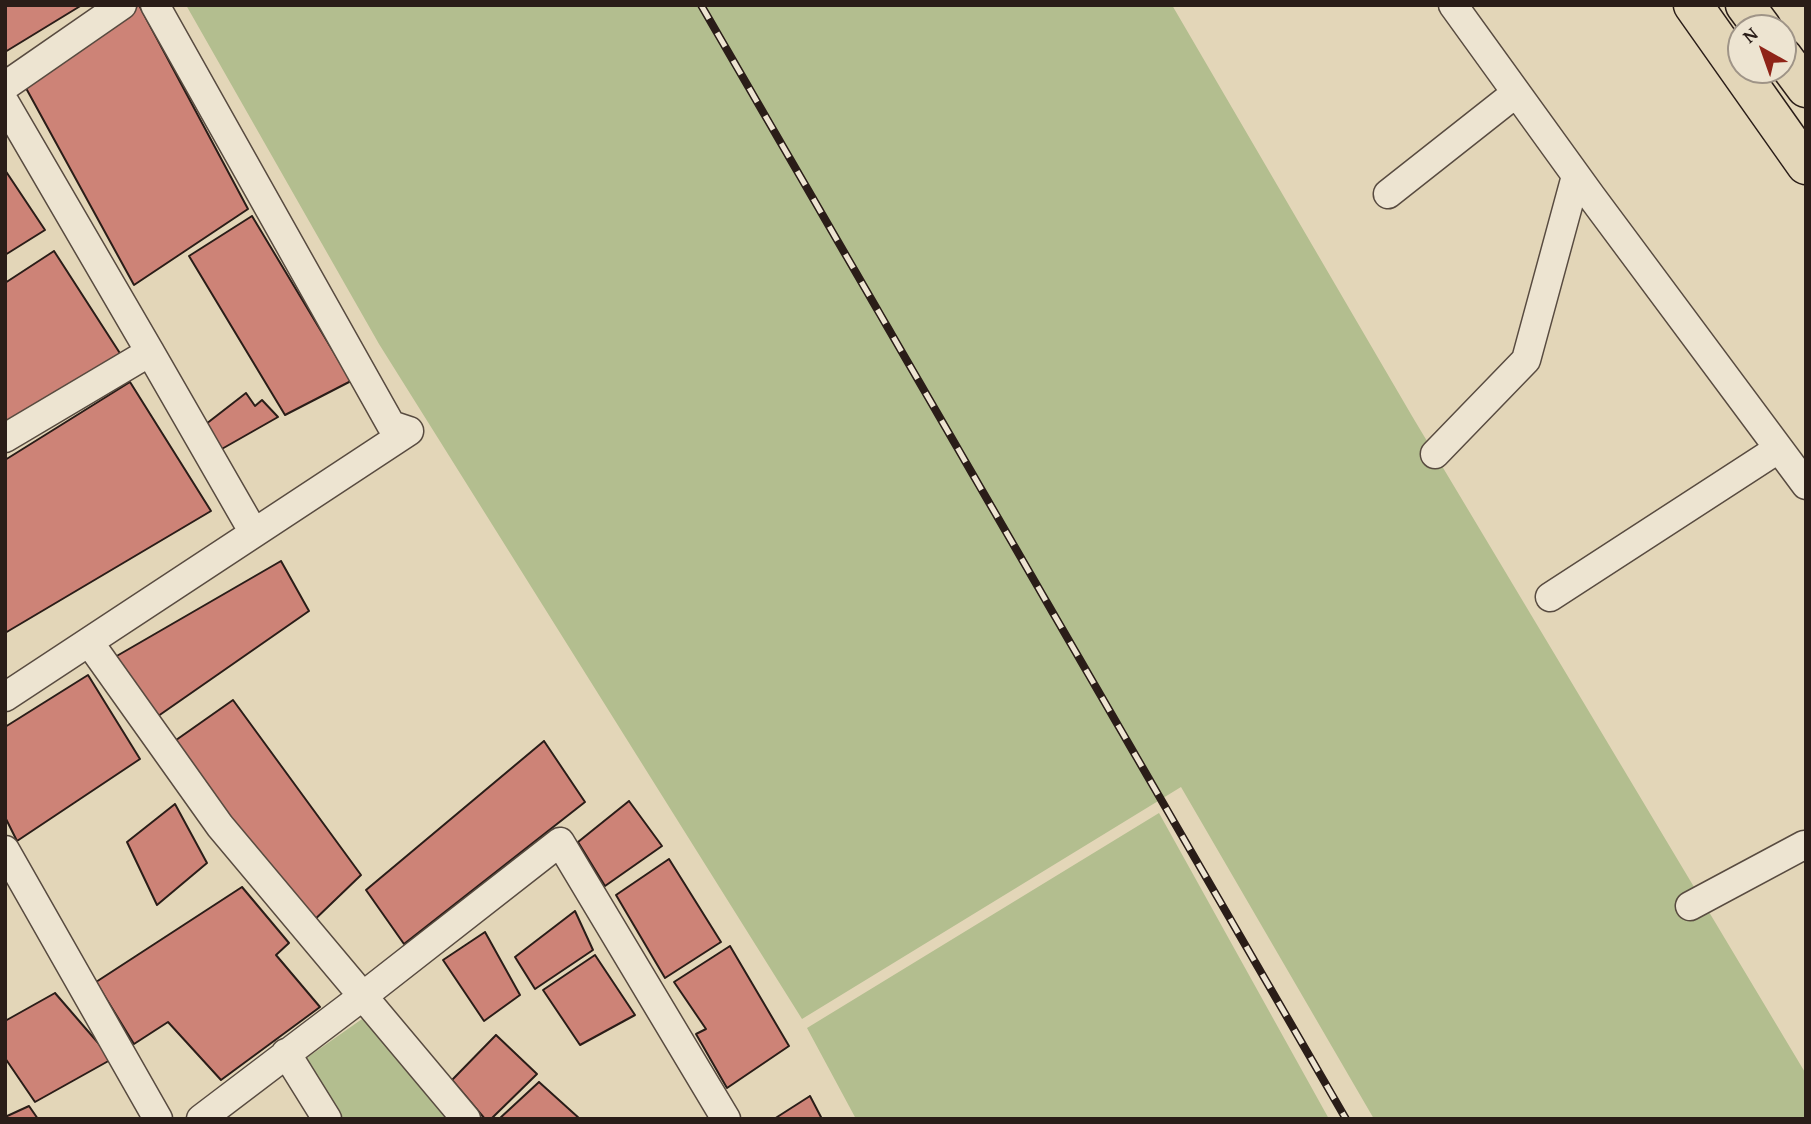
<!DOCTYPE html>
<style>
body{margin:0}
#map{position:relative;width:1811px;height:1124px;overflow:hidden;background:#e3d6b8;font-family:"Gentium Book Plus",serif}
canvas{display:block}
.frame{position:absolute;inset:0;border:7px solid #2a1d18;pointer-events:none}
.north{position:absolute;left:1727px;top:14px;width:70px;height:70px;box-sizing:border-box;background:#ede4d1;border:2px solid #9f9487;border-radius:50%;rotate:320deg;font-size:19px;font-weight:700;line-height:28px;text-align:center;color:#2a1d18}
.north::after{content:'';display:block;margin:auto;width:24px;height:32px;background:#8f2418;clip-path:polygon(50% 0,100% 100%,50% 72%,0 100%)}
</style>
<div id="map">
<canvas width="1811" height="1124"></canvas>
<div class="frame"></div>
<div class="north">N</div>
</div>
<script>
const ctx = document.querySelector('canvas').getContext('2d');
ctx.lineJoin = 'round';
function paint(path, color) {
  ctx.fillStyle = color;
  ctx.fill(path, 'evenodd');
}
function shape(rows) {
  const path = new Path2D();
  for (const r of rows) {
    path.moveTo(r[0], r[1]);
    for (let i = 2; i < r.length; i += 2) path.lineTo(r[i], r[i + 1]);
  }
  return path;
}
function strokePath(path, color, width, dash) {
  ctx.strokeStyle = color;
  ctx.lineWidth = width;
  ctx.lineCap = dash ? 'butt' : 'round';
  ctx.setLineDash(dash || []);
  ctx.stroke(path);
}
const green = shape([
 [186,5,1172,5,1412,416,1806,1074,1806,1119,1374,1119,1181,787,802,1019,379,344],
 [1159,813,1329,1119,856,1119,807,1028],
 [372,1012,459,1119,333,1119,298,1064]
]);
const building = shape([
 [5,5,82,5,5,52,5,5],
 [139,5,248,209,134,285,21,79,139,5],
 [5,170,45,230,5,255,5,170],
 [252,216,351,381,285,415,189,256,252,216],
 [54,251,123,358,5,434,5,283,54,251],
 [130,382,211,511,5,633,5,460,130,382],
 [246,393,255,406,262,400,278,417,220,450,206,424,246,393],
 [281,561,309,611,151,721,115,657,281,561],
 [88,675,140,759,17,841,5,817,5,727,88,675],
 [233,700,361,875,307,927,169,745,233,700],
 [544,741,585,802,404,944,366,890,544,741],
 [629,801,662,846,605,886,578,842,629,801],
 [175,804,207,863,157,905,127,842,175,804],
 [669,859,721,942,665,978,616,895,669,859],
 [242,887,289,943,276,955,320,1007,221,1080,168,1022,134,1044,96,982,242,887],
 [575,911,593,950,535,989,515,957,575,911],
 [485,932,520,995,484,1021,443,960,485,932],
 [730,946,789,1046,727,1088,696,1034,706,1029,674,982,730,946],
 [595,955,635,1015,580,1045,543,990,595,955],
 [55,993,112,1059,35,1102,5,1058,5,1021,55,993],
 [496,1035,537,1074,491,1119,485,1119,452,1080,496,1035],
 [539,1082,580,1119,499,1119,539,1082],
 [810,1096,822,1119,774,1119,810,1096],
 [29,1106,38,1119,5,1119,5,1117,29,1106]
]);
const minor = shape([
 [155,5,391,425,409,431],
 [1453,5,1591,196,1806,485],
 [5,86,122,5],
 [5,103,150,352,254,533],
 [1388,194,1516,93],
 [5,438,150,352],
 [1435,454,1526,360,1576,176],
 [1550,597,1778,449],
 [89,642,220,826,466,1119],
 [5,697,409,431],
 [5,850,158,1119],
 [1690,906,1804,845],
 [286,1053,327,1119],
 [201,1119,363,996,560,842,726,1119]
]);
const trunk = shape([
 [1693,5,1806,165],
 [1745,5,1762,28],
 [1783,57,1806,88]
]);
const rail = shape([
 [701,5,1346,1119]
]);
paint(green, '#b3be8f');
paint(building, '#cd8377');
strokePath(building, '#2a1d18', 2);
strokePath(minor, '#584b40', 31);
strokePath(trunk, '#2a1d18', 41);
strokePath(minor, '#ede4d1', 28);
strokePath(trunk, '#e3d6b8', 38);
strokePath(rail, '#2a1d18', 8);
strokePath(rail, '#ede4d1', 5, [16]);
</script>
